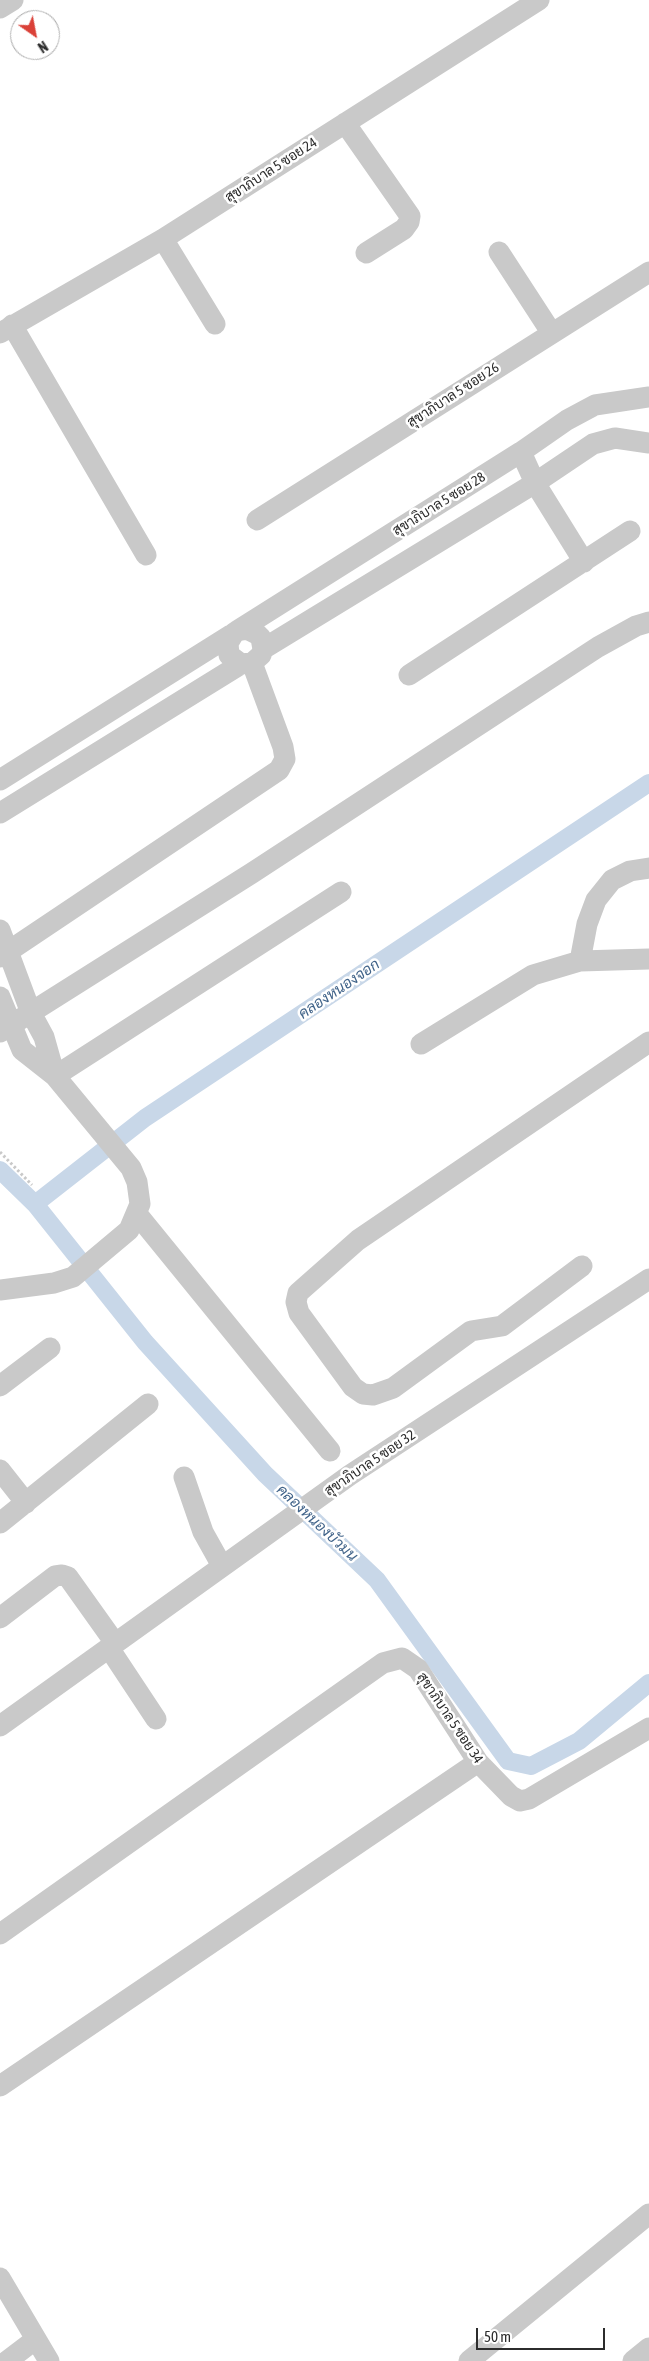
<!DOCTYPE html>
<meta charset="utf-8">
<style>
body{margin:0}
#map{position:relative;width:649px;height:2361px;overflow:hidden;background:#fff;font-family:"Asap Condensed",sans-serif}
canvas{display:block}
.north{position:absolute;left:10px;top:10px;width:50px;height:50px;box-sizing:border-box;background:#fff;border:1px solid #ababab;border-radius:50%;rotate:147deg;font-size:14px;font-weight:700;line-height:20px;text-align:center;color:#2c2c2c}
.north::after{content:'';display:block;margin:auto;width:18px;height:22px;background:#da4138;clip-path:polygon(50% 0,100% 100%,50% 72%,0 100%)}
.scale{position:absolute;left:476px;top:2328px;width:129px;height:22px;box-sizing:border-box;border:2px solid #2c2c2c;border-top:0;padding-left:6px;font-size:15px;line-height:18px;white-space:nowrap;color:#2c2c2c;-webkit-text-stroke:4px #fff;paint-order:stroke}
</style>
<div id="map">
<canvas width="649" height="2361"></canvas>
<div class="north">N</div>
<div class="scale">50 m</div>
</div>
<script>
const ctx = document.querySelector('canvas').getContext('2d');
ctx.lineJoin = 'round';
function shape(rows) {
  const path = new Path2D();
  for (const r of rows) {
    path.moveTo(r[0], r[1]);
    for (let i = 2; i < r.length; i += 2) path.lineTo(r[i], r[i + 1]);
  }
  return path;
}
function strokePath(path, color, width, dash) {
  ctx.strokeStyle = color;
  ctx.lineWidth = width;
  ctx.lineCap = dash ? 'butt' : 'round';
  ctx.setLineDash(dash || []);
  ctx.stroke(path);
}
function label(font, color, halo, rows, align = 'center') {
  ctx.font = font + ' "Asap Condensed",Sarabun,sans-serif';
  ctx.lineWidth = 5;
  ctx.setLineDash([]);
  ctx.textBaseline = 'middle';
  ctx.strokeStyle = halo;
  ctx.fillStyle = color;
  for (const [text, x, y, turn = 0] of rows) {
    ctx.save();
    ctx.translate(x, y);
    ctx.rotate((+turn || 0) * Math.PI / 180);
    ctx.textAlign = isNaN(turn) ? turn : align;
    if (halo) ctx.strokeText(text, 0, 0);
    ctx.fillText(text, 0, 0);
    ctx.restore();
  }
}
const canal = shape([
 [0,1170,35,1204,145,1342,265,1474,377,1580,508,1761,531,1766,579,1741,649,1683],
 [35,1204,145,1118,649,783]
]);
const path = shape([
 [0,1152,32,1185]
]);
const minor = shape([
 [0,8,13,0],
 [345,123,410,216,409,222,404,229,366,253],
 [163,239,215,324],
 [499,252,551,332],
 [12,325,146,555],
 [0,333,163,239,539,0],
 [521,452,535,483,584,562],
 [257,520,649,272],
 [237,631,247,629,257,634,261,638,263,649,261,655,252,663,241,664,229,655,228,643,234,633,237,631,521,452,567,420,595,405,649,397],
 [263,649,535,483,593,444,615,438,649,443],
 [409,675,630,531],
 [0,780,231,635],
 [0,813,241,664],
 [0,930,31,1013,44,1037,55,1076],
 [0,957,279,770,285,759,283,747,252,663],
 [580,961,587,924,596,900,612,880,630,871,649,868],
 [0,997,22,1050,55,1076,131,1168,137,1182,140,1204,129,1230,73,1277,54,1283,0,1290],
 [0,1032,252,873,598,647,636,626,649,622],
 [421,1044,533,975,580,961,649,959],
 [55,1076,341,892],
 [137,1214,330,1451],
 [582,1266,502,1326,471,1331,393,1388,373,1395,363,1394,353,1387,299,1313,296,1302,298,1293,358,1240,649,1042],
 [0,1386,50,1348],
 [0,1470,26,1503],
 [184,1477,203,1532,222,1566],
 [0,1523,148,1404],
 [0,1618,55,1576,62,1575,68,1577,115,1643],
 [109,1648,156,1719],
 [0,1726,350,1475,649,1279],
 [0,1934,383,1663,402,1658,418,1669,478,1762,511,1796,520,1801,529,1799,649,1728],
 [0,2086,478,1762],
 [0,2278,49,2361],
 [7,2361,36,2339],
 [469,2361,649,2214],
 [633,2361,649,2348]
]);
const streetNames = [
 ["สุขาภิบาล 5 ซอย 24",271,170,-33],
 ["สุขาภิบาล 5 ซอย 26",453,395,-33],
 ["สุขาภิบาล 5 ซอย 28",439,504,-32],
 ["สุขาภิบาล 5 ซอย 32",370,1463,-34],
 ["สุขาภิบาล 5 ซอย 34",450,1718,56]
];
const waterNames = [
 ["คลองหนองจอก",339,989,-34],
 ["คลองหนองบัวมน",317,1523,43]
];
strokePath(canal, '#c8d7e8', 18);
strokePath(path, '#c9c9c9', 3, [2.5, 2.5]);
strokePath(minor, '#c9c9c9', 21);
label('14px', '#2c2c2c', '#fff', streetNames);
label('italic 15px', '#406389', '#fff', waterNames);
</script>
